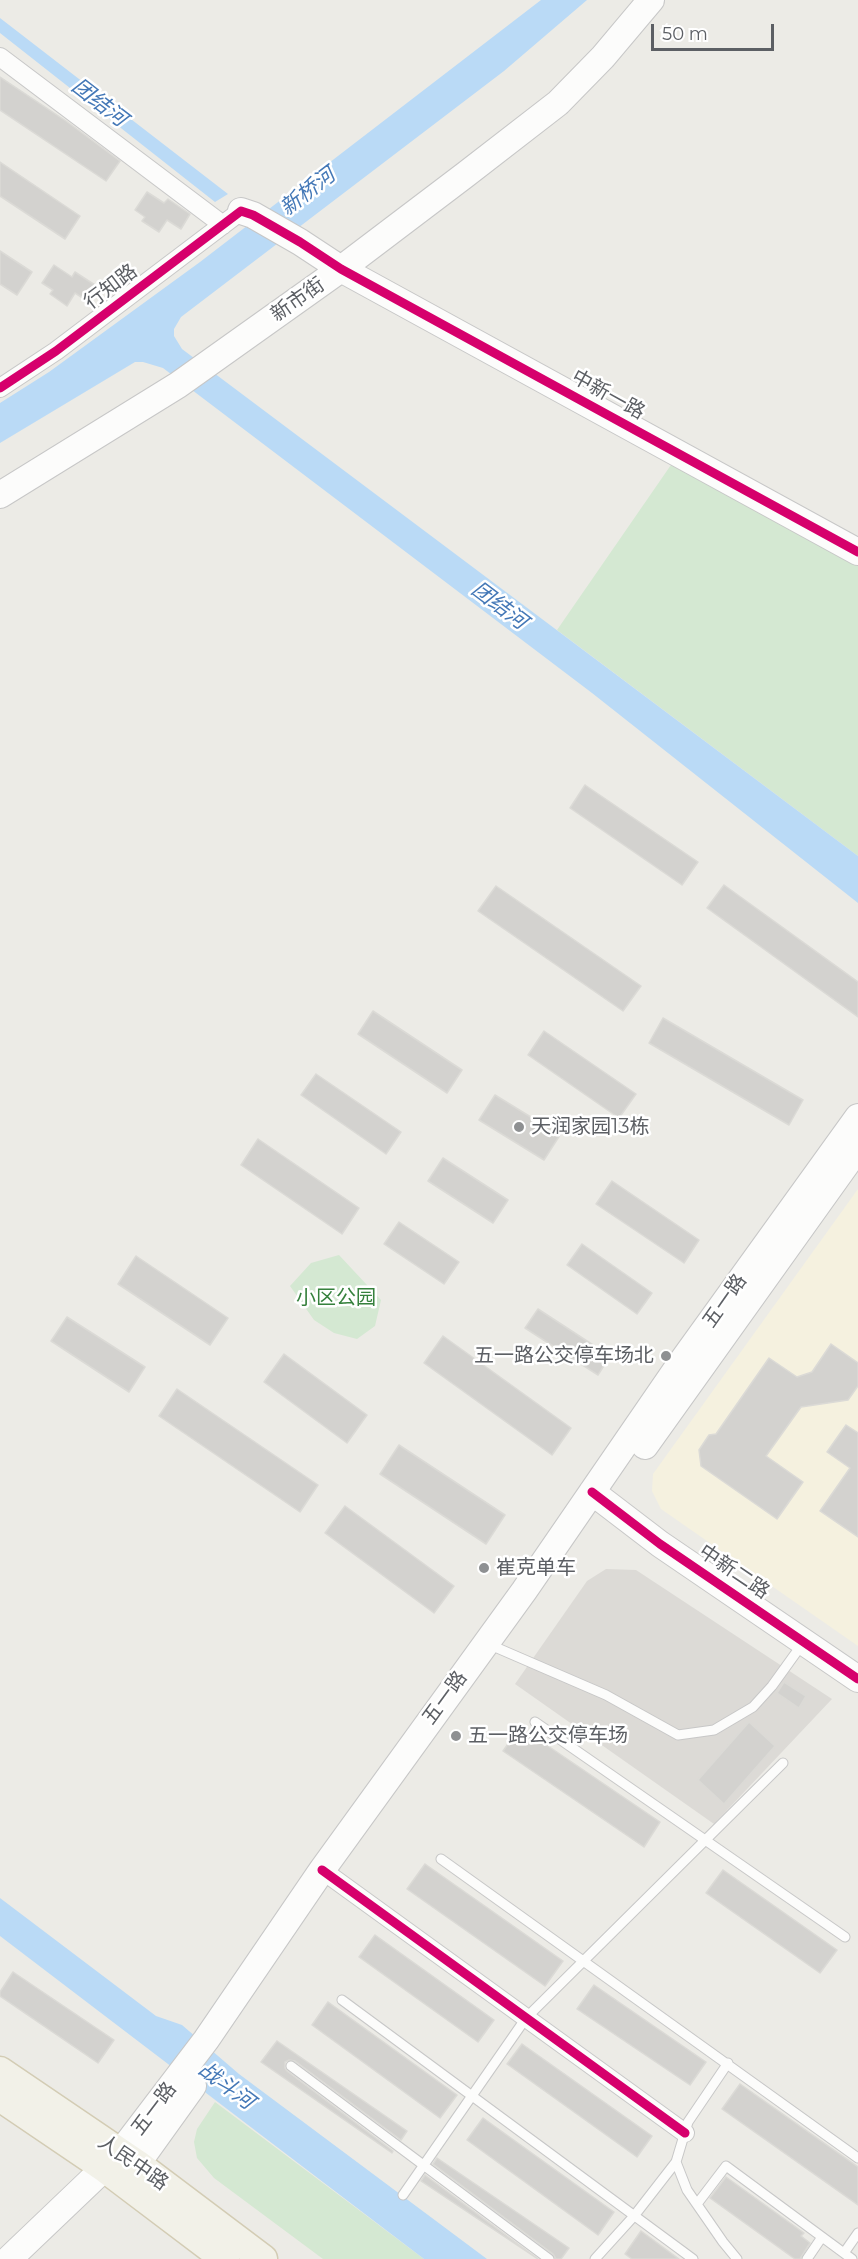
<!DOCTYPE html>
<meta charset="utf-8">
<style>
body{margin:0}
#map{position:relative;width:858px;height:2259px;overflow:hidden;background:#ecebe6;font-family:Montserrat,sans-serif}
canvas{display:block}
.scale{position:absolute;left:651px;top:24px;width:123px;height:27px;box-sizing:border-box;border:3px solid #5c5f64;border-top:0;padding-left:8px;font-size:18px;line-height:21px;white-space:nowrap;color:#5c5f64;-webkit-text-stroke:4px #fff;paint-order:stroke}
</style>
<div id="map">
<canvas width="858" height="2259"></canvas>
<div class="scale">50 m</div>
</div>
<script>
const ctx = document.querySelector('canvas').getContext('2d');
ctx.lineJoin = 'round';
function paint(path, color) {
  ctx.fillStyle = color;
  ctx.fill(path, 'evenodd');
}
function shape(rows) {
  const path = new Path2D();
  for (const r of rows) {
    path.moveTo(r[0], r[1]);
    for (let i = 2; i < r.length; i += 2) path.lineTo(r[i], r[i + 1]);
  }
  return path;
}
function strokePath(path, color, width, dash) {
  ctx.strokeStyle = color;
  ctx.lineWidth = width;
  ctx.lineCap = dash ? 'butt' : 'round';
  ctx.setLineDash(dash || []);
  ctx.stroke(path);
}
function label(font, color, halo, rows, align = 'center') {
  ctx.font = font + ' Montserrat,"Noto Sans SC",sans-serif';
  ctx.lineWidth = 5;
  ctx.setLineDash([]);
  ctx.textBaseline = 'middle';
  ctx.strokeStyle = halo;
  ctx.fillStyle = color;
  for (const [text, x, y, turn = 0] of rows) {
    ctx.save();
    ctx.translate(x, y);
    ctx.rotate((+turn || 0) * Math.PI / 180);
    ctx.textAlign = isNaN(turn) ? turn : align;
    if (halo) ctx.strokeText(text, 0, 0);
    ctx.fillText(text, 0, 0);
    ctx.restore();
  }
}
const commercial = shape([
 [858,1189,858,1646,661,1509,652,1491,653,1474]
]);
const industrial = shape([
 [606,1569,636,1570,832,1699,714,1824,515,1684,587,1581]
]);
const green = shape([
 [673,462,858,565,858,856,557,630],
 [339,1255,381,1300,375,1326,357,1339,334,1333,314,1320,290,1286,311,1263],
 [215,2102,424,2259,323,2259,214,2178,197,2158,194,2142,197,2129]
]);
const water = shape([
 [541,0,587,0,504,71,181,317,174,329,174,336,182,349,858,856,858,903,592,693,163,368,143,362,135,362,0,443,0,403,49,372,200,262],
 [0,18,228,194,215,202,0,33],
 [0,1898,156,2016,182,2025,239,2074,487,2259,424,2259,0,1936]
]);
const building = shape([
 [0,77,66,121,120,161,106,181,0,110,0,77],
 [0,162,80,216,65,239,0,196,0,162],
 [147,192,164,203,168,199,190,214,181,229,167,220,159,232,142,221,145,217,135,210,147,192],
 [0,251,32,272,17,295,0,284,0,251],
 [54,265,72,277,75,272,98,287,89,302,75,293,67,306,50,294,53,290,42,283,54,265],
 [585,785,698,862,682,885,570,808,585,785],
 [724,885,858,982,858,1017,707,908,724,885],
 [496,886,641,986,623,1011,478,911,496,886],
 [373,1011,462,1070,447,1093,358,1034,373,1011],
 [663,1018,803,1100,789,1125,649,1043,663,1018],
 [544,1031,636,1094,619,1118,528,1055,544,1031],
 [316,1074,401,1132,386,1154,301,1095,316,1074],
 [495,1095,560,1135,544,1160,479,1120,495,1095],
 [258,1139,359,1208,342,1234,241,1165,258,1139],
 [443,1158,508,1200,493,1223,428,1181,443,1158],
 [612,1181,699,1240,684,1263,596,1204,612,1181],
 [399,1222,459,1262,444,1284,384,1244,399,1222],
 [582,1244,652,1293,637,1314,567,1265,582,1244],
 [136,1256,228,1318,210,1345,118,1284,136,1256],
 [538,1309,610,1356,598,1375,525,1328,538,1309],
 [67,1317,145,1367,129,1392,51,1341,67,1317],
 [443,1336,571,1428,552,1455,424,1363,443,1336],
 [831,1344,858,1363,858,1386,848,1400,801,1407,766,1456,803,1482,777,1519,701,1466,699,1450,709,1435,716,1434,769,1358,797,1377,812,1372,831,1344],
 [284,1354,367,1415,347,1443,264,1382,284,1354],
 [177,1389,318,1485,300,1512,159,1416,177,1389],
 [846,1425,858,1433,858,1537,820,1511,850,1468,827,1452,846,1425],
 [399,1445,505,1515,486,1544,380,1474,399,1445],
 [345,1506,454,1586,434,1613,325,1533,345,1506],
 [784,1682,806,1696,799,1708,777,1693,784,1682],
 [749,1722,775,1746,724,1804,698,1780,749,1722],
 [520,1727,660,1822,644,1847,503,1751,520,1727],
 [425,1864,563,1961,545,1986,407,1889,425,1864],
 [723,1870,837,1950,820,1973,706,1893,723,1870],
 [375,1935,494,2020,478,2042,359,1957,375,1935],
 [13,1972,114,2040,98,2063,0,1996,0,1992,13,1972],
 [594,1985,706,2062,690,2085,577,2009,594,1985],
 [328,2002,457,2095,440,2118,312,2025,328,2002],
 [277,2041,407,2131,401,2140,295,2061,289,2060,285,2062,285,2068,287,2071,393,2151,392,2153,261,2062,277,2041],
 [522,2044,652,2136,637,2157,507,2064,522,2044],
 [740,2084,858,2167,858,2205,722,2109,740,2084],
 [483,2118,614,2212,598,2235,467,2140,483,2118],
 [437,2158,569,2248,561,2259,556,2259,553,2254,433,2164,437,2158],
 [425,2175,538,2259,421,2181,425,2175],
 [726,2177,804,2233,801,2236,810,2243,800,2259,795,2259,710,2198,726,2177],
 [641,2231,679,2259,632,2259,625,2254,641,2231]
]);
const lane = shape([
 [488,1644,606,1695,678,1735,714,1730,753,1707,772,1686,803,1643],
 [535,1722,845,1937],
 [441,1859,858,2158],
 [342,2000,693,2259],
 [728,2063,688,2122,676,2162,687,2190,723,2242,737,2259],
 [291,2066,549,2259],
 [403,2195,526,2018,783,1763],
 [697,2204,726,2166,852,2259],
 [844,2253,858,2233],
 [595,2259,634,2216,676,2162],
 [807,2259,822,2237]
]);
const street = shape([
 [0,57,223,225],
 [0,388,56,351,241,211],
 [322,1870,685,2133]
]);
const secondary = shape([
 [241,211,253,215,300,242,341,269,858,552],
 [0,495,178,385,341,269,465,175,558,103,603,57,651,0],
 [645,1446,858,1148],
 [592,1492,660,1544,858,1679],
 [121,2177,137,2164,193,2086],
 [9,2259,120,2153,206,2040,322,1870,524,1591,680,1364,858,1117]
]);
const primary = shape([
 [0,2071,137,2164,263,2259],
 [0,2097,106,2169,225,2259]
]);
const cycleway = shape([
 [0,388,56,351,241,211,253,215,300,242,341,269,858,552],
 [592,1492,660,1544,858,1679],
 [322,1870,685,2133]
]);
const markers = [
 [519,1127,6,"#8e9092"],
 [666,1356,6,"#8e9092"],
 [484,1568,6,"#8e9092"],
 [456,1736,6,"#8e9092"]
];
const streetNames = [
 ["行知路",111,287,-37],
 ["新市街",298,300,-35],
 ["中新一路",608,395,29],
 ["五一路",725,1301,-55],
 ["中新二路",734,1572,34],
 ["五一路",445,1698,-54],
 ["五一路",154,2109,-53],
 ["人民中路",133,2163,35]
];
const poiNames = [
 ["天润家园13栋",531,1127],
 ["五一路公交停车场北",654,1356,"right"],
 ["崔克单车",496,1568],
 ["五一路公交停车场",468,1736]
];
const parkNames = [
 ["小区公园",336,1298]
];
const waterNames = [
 ["团结河",99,103,38],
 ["新桥河",308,192,-38],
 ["团结河",499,606,37],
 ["战斗河",226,2086,37]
];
paint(commercial, '#f5f1df');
paint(industrial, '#dcdad6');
paint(green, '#d4e8d2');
paint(water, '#badaf6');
paint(building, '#d3d2cf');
strokePath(building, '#dbdad6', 1.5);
strokePath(lane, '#c7c7c7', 11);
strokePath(street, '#c7c7c7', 20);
strokePath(secondary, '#c7c7c7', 28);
strokePath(primary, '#d3ccb4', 31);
strokePath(lane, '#fcfcfb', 9);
strokePath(street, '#fcfcfb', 18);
strokePath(secondary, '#fcfcfb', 26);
strokePath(primary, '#f2f1e8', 28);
strokePath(cycleway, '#d6006c', 9);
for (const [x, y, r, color] of markers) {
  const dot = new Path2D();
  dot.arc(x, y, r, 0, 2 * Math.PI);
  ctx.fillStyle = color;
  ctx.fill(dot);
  strokePath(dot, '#fff', 2);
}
label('20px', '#5c5f64', '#fff', streetNames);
label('20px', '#5c5f64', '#fff', poiNames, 'left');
label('20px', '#36813d', '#fff', parkNames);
label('italic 21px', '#4478b7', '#fff', waterNames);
</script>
